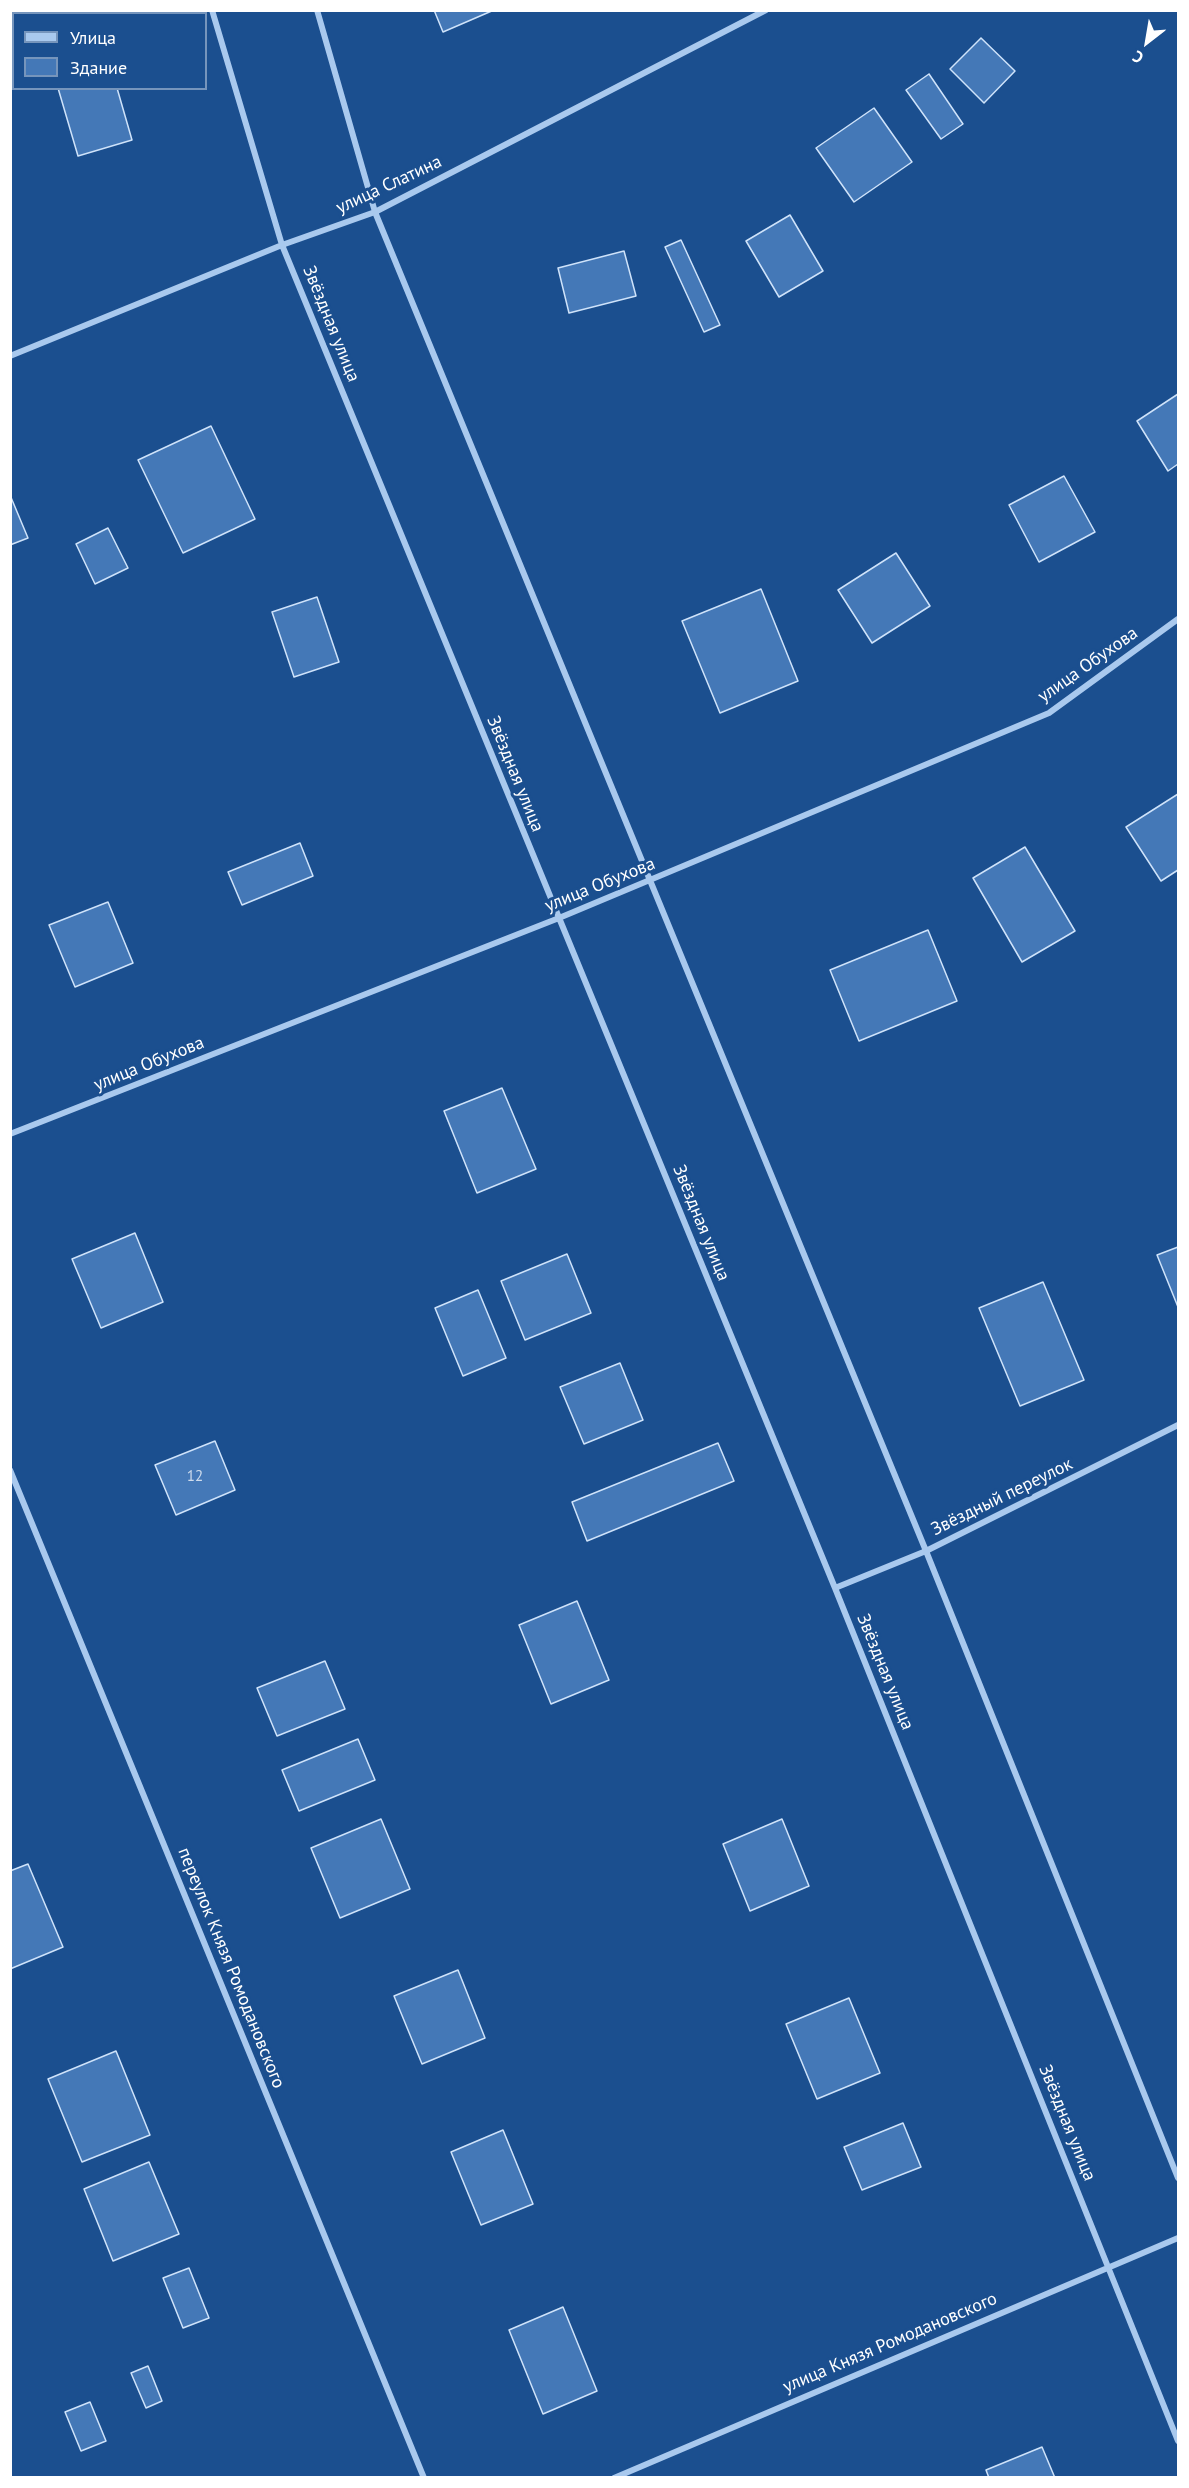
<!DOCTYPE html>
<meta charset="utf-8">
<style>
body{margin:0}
#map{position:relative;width:1189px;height:2488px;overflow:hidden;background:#1b4f8f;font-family:"PT Sans",sans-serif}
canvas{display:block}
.frame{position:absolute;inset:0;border:12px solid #fff;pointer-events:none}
.legend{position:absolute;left:12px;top:12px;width:195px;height:78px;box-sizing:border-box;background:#1b4f8f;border:2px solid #7695bc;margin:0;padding:8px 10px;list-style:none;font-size:18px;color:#fff}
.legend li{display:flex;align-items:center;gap:12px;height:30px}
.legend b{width:30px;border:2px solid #7695bc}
.north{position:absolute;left:1117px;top:12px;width:60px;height:60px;-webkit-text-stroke:4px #1b4f8f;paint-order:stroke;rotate:211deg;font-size:16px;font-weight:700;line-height:24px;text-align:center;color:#fff}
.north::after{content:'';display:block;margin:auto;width:21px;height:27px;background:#fff;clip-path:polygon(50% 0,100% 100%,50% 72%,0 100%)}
</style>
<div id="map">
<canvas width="1189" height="2488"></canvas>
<div class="frame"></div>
<ul class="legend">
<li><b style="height:8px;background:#a9c9ee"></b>Улица</li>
<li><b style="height:16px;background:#4478b7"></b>Здание</li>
</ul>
<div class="north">С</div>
</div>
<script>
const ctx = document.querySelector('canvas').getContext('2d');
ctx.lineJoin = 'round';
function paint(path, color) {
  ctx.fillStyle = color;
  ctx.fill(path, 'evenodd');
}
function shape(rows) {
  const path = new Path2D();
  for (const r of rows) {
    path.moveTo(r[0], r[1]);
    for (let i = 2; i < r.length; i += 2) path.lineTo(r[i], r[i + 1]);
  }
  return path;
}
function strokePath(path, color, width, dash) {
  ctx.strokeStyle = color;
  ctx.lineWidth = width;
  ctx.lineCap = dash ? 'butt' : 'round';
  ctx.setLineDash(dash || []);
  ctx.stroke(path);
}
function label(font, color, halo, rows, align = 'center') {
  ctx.font = font + ' "PT Sans",sans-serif';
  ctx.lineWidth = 6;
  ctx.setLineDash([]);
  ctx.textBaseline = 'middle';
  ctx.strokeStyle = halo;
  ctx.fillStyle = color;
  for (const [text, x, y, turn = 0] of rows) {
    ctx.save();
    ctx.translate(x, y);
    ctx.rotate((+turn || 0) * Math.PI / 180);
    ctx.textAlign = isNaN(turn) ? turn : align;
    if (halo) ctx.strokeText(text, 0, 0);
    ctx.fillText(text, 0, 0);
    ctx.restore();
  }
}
const building = shape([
 [40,10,98,10,99,14,40,14,40,10],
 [434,10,494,10,443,32,434,10],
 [981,38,1015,71,984,103,950,69,981,38],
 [929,74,963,124,941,139,906,90,929,74],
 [58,88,117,88,132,140,78,156,58,88],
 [874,108,912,162,854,202,816,148,874,108],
 [790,215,823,271,779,297,746,241,790,215],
 [681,240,720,325,704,332,665,247,681,240],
 [624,251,636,296,569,313,558,268,624,251],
 [1178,394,1178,464,1168,471,1137,421,1178,394],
 [211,426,255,519,183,553,138,460,211,426],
 [1064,476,1095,532,1039,562,1009,505,1064,476],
 [10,495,28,538,10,545,10,495],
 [108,528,128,568,95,584,76,544,108,528],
 [896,553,930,606,872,643,838,590,896,553],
 [761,589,798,681,720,713,682,621,761,589],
 [317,597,339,662,294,677,272,612,317,597],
 [1178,794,1178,870,1161,881,1126,827,1178,794],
 [300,843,313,876,242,905,228,872,300,843],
 [1025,847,1075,931,1022,962,973,878,1025,847],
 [108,902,133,963,75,987,49,925,108,902],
 [928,930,957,1001,859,1041,830,970,928,930],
 [502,1088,536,1169,477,1193,444,1111,502,1088],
 [135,1233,163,1302,101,1328,72,1259,135,1233],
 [1178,1247,1178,1307,1157,1255,1178,1247],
 [567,1254,591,1313,525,1340,501,1281,567,1254],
 [1043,1282,1084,1380,1020,1406,979,1308,1043,1282],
 [478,1290,506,1358,463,1376,435,1308,478,1290],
 [620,1363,643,1420,584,1444,560,1387,620,1363],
 [215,1441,235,1490,176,1515,155,1465,215,1441],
 [718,1443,734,1481,587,1541,572,1502,718,1443],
 [577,1601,609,1680,551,1704,519,1625,577,1601],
 [325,1661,345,1709,277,1736,257,1688,325,1661],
 [358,1739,375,1780,299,1811,282,1770,358,1739],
 [381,1819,410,1889,340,1918,311,1848,381,1819],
 [782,1819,809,1886,750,1911,723,1844,782,1819],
 [28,1864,63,1947,10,1969,10,1871,28,1864],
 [458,1970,485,2038,422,2064,394,1996,458,1970],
 [849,1998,880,2073,817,2099,786,2024,849,1998],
 [116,2051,150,2135,82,2162,48,2079,116,2051],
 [903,2123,921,2167,862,2190,844,2147,903,2123],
 [503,2130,533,2204,481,2225,451,2152,503,2130],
 [149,2162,179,2234,113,2261,84,2189,149,2162],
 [189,2268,209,2318,183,2328,163,2278,189,2268],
 [563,2307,597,2391,543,2414,509,2330,563,2307],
 [148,2366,162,2401,146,2408,131,2373,148,2366],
 [90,2402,106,2441,81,2451,65,2412,90,2402],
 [1042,2447,1055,2478,989,2478,986,2470,1042,2447]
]);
const minor = shape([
 [212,10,282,245,835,1588,1178,2441],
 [317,10,375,212,926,1551,1178,2178],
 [10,356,282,245,375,212,766,10],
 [10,1134,559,918,1049,713,1178,619],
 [10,1470,424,2478],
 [835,1588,926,1551,1178,1425],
 [614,2478,1178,2238]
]);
const numberNames = [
 ["12",195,1477]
];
const streetNames = [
 ["улица Слатина",389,185,-25],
 ["Звёздная улица",331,324,68],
 ["улица Обухова",1088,665,-35],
 ["Звёздная улица",515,774,68],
 ["улица Обухова",600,885,-22],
 ["улица Обухова",149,1064,-22],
 ["Звёздная улица",701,1223,68],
 ["Звёздный переулок",1002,1497,-26],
 ["Звёздная улица",885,1672,68],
 ["переулок Князя Ромодановского",231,1968,68],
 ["Звёздная улица",1067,2123,68],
 ["улица Князя Ромодановского",890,2343,-23]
];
paint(building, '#4478b7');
strokePath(building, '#cfe3fa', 1.5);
strokePath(minor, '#a9c9ee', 6);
label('15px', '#d0dded', null, numberNames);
label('18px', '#fff', '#1b4f8f', streetNames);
</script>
